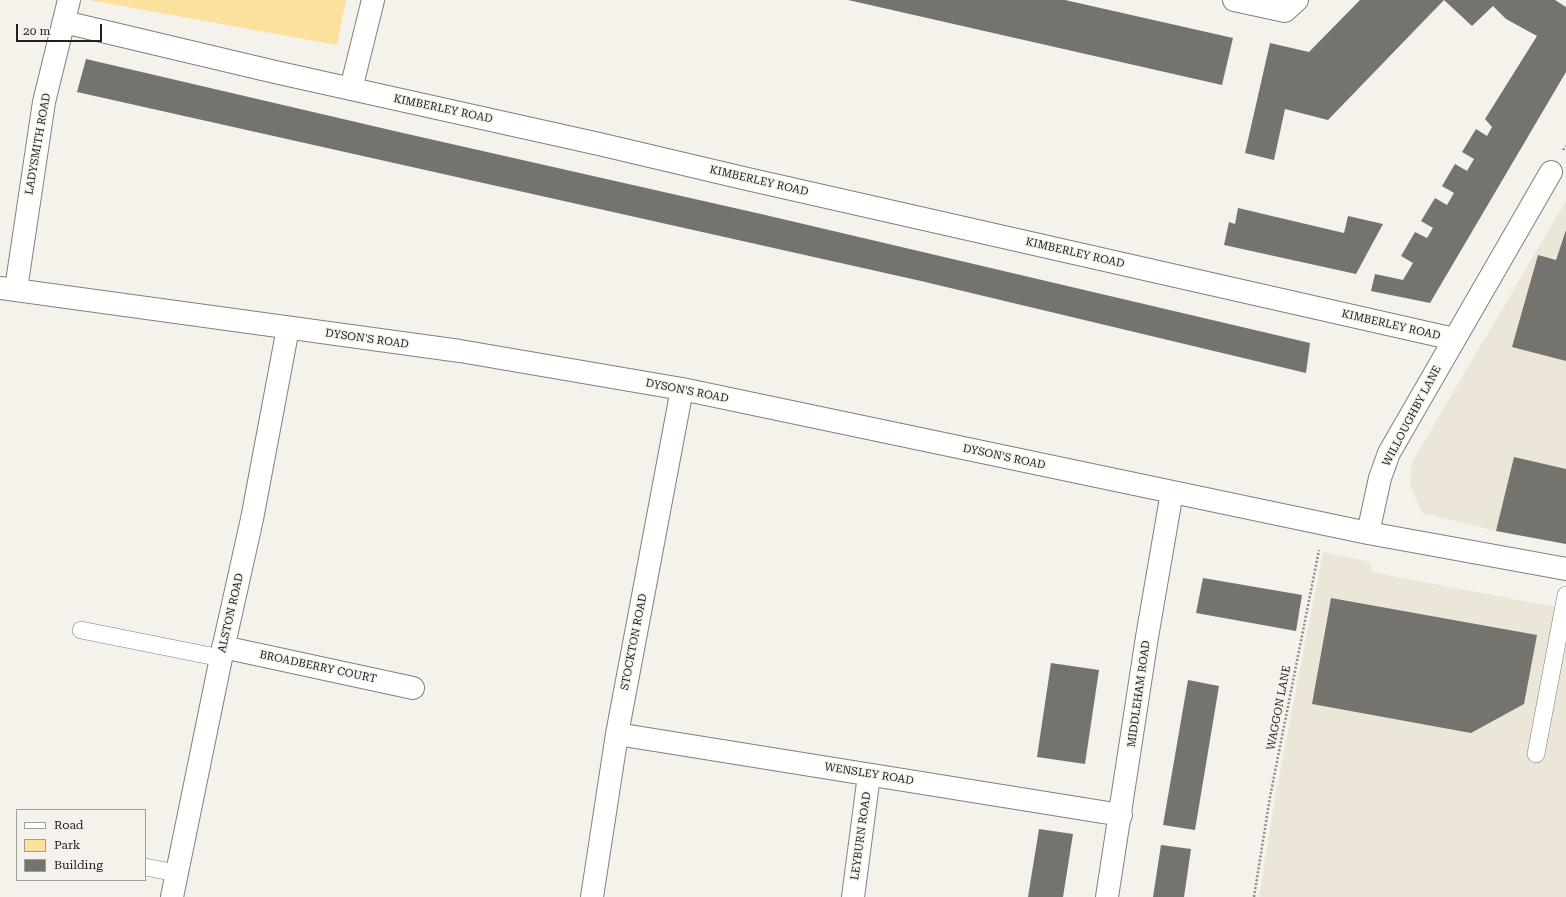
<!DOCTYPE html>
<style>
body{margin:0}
#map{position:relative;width:1566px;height:897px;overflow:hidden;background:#f5f2ec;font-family:"Roboto Serif",serif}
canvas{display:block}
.legend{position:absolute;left:16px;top:809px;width:130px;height:72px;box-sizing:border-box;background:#f5f2ec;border:1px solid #a09e9a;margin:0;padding:5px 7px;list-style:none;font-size:12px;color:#21201e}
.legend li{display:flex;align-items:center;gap:8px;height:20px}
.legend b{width:20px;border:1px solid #a09e9a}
.scale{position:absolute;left:16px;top:24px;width:86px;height:18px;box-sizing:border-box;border:2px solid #21201e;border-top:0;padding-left:5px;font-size:12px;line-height:14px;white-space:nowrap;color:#21201e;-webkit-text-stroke:3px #f5f2ec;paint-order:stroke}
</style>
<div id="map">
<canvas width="1566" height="897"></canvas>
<ul class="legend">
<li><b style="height:5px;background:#fff"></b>Road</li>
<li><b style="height:11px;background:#fae19e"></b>Park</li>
<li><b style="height:11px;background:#75736d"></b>Building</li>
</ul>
<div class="scale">20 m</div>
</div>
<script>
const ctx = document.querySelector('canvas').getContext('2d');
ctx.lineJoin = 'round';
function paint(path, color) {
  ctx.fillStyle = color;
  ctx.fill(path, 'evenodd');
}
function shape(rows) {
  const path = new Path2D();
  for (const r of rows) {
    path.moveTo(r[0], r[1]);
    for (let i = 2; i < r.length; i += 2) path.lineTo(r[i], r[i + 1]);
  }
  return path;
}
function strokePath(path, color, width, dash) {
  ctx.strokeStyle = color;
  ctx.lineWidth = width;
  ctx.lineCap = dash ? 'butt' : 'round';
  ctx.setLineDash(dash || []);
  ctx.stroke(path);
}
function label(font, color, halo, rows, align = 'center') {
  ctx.font = font + ' "Roboto Serif",serif';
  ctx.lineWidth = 3;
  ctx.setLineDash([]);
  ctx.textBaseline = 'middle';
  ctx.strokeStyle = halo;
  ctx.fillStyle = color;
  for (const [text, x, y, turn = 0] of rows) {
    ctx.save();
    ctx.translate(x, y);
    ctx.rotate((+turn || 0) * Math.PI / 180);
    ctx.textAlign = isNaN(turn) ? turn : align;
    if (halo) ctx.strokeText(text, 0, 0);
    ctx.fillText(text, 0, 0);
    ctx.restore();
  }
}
const built = shape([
 [1566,201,1566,544,1496,531,1422,513,1410,485,1412,462],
 [1323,552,1371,562,1371,572,1566,609,1566,897,1259,897,1275,798]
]);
const green = shape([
 [89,0,346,0,337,45]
]);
const building = shape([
 [848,0,1065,0,1233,38,1222,85],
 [1360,0,1555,0,1566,7,1566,72,1430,303,1371,291,1375,274,1403,280,1413,263,1401,256,1415,232,1427,238,1433,228,1421,221,1435,198,1447,205,1454,193,1442,186,1455,164,1467,171,1474,159,1462,152,1476,129,1487,136,1492,127,1485,119,1537,36,1506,19,1493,6,1472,26,1444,0,1328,120,1285,109,1274,160,1245,153,1270,43,1309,52],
 [86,59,403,133,761,214,1310,343,1306,373,921,281,77,92],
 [1238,208,1344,233,1348,216,1383,224,1356,274,1224,245,1229,222,1235,224],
 [1566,230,1566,361,1512,347,1538,255,1556,260],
 [1514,457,1566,469,1566,544,1496,531],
 [1203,578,1302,595,1296,631,1196,613],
 [1331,598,1537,635,1524,704,1471,733,1312,704],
 [1051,663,1099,670,1085,764,1037,757],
 [1188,680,1219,686,1195,830,1163,825],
 [1039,829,1073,834,1063,897,1028,897],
 [1161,845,1191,849,1184,897,1153,897]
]);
const path = shape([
 [1563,150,1566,146],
 [1254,897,1270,797,1319,550]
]);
const service = shape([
 [81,630,221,658],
 [1536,754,1566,595],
 [145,867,177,873]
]);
const minor = shape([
 [1234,0,1285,11,1297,0],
 [64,22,275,72,599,144,743,178,1454,339],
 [351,89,373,0],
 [0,288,460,351,682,389,1368,533,1566,569],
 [16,289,44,102,69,0],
 [1368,533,1380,478,1389,453,1551,172],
 [223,647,413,688],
 [617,734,1121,815],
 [172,897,221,658,252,519,288,328],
 [592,897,617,734,682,389],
 [853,897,869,775],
 [1107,897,1147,637,1172,492]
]);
const streetNames = [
 ["KIMBERLEY ROAD",443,109,12],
 ["LADYSMITH ROAD",38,144,-80],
 ["KIMBERLEY ROAD",759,181,13],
 ["KIMBERLEY ROAD",1075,253,13],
 ["KIMBERLEY ROAD",1391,325,13],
 ["DYSON'S ROAD",367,339,8],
 ["DYSON'S ROAD",687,391,11],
 ["WILLOUGHBY LANE",1412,416,-62],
 ["DYSON'S ROAD",1004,457,12],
 ["ALSTON ROAD",231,613,-77],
 ["STOCKTON ROAD",634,642,-79],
 ["BROADBERRY COURT",318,667,12],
 ["MIDDLEHAM ROAD",1139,694,-82],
 ["WAGGON LANE",1279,708,-79],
 ["WENSLEY ROAD",869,774,9],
 ["LEYBURN ROAD",861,836,-82]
];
paint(built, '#ebe6d8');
paint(green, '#fae19e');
paint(building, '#75736d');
strokePath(service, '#827f79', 18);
strokePath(minor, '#827f79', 24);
strokePath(path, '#8e8c88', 2.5, [2, 2]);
strokePath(service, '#fff', 17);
strokePath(minor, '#fff', 22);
label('11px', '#21201e', '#f5f2ec', streetNames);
</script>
